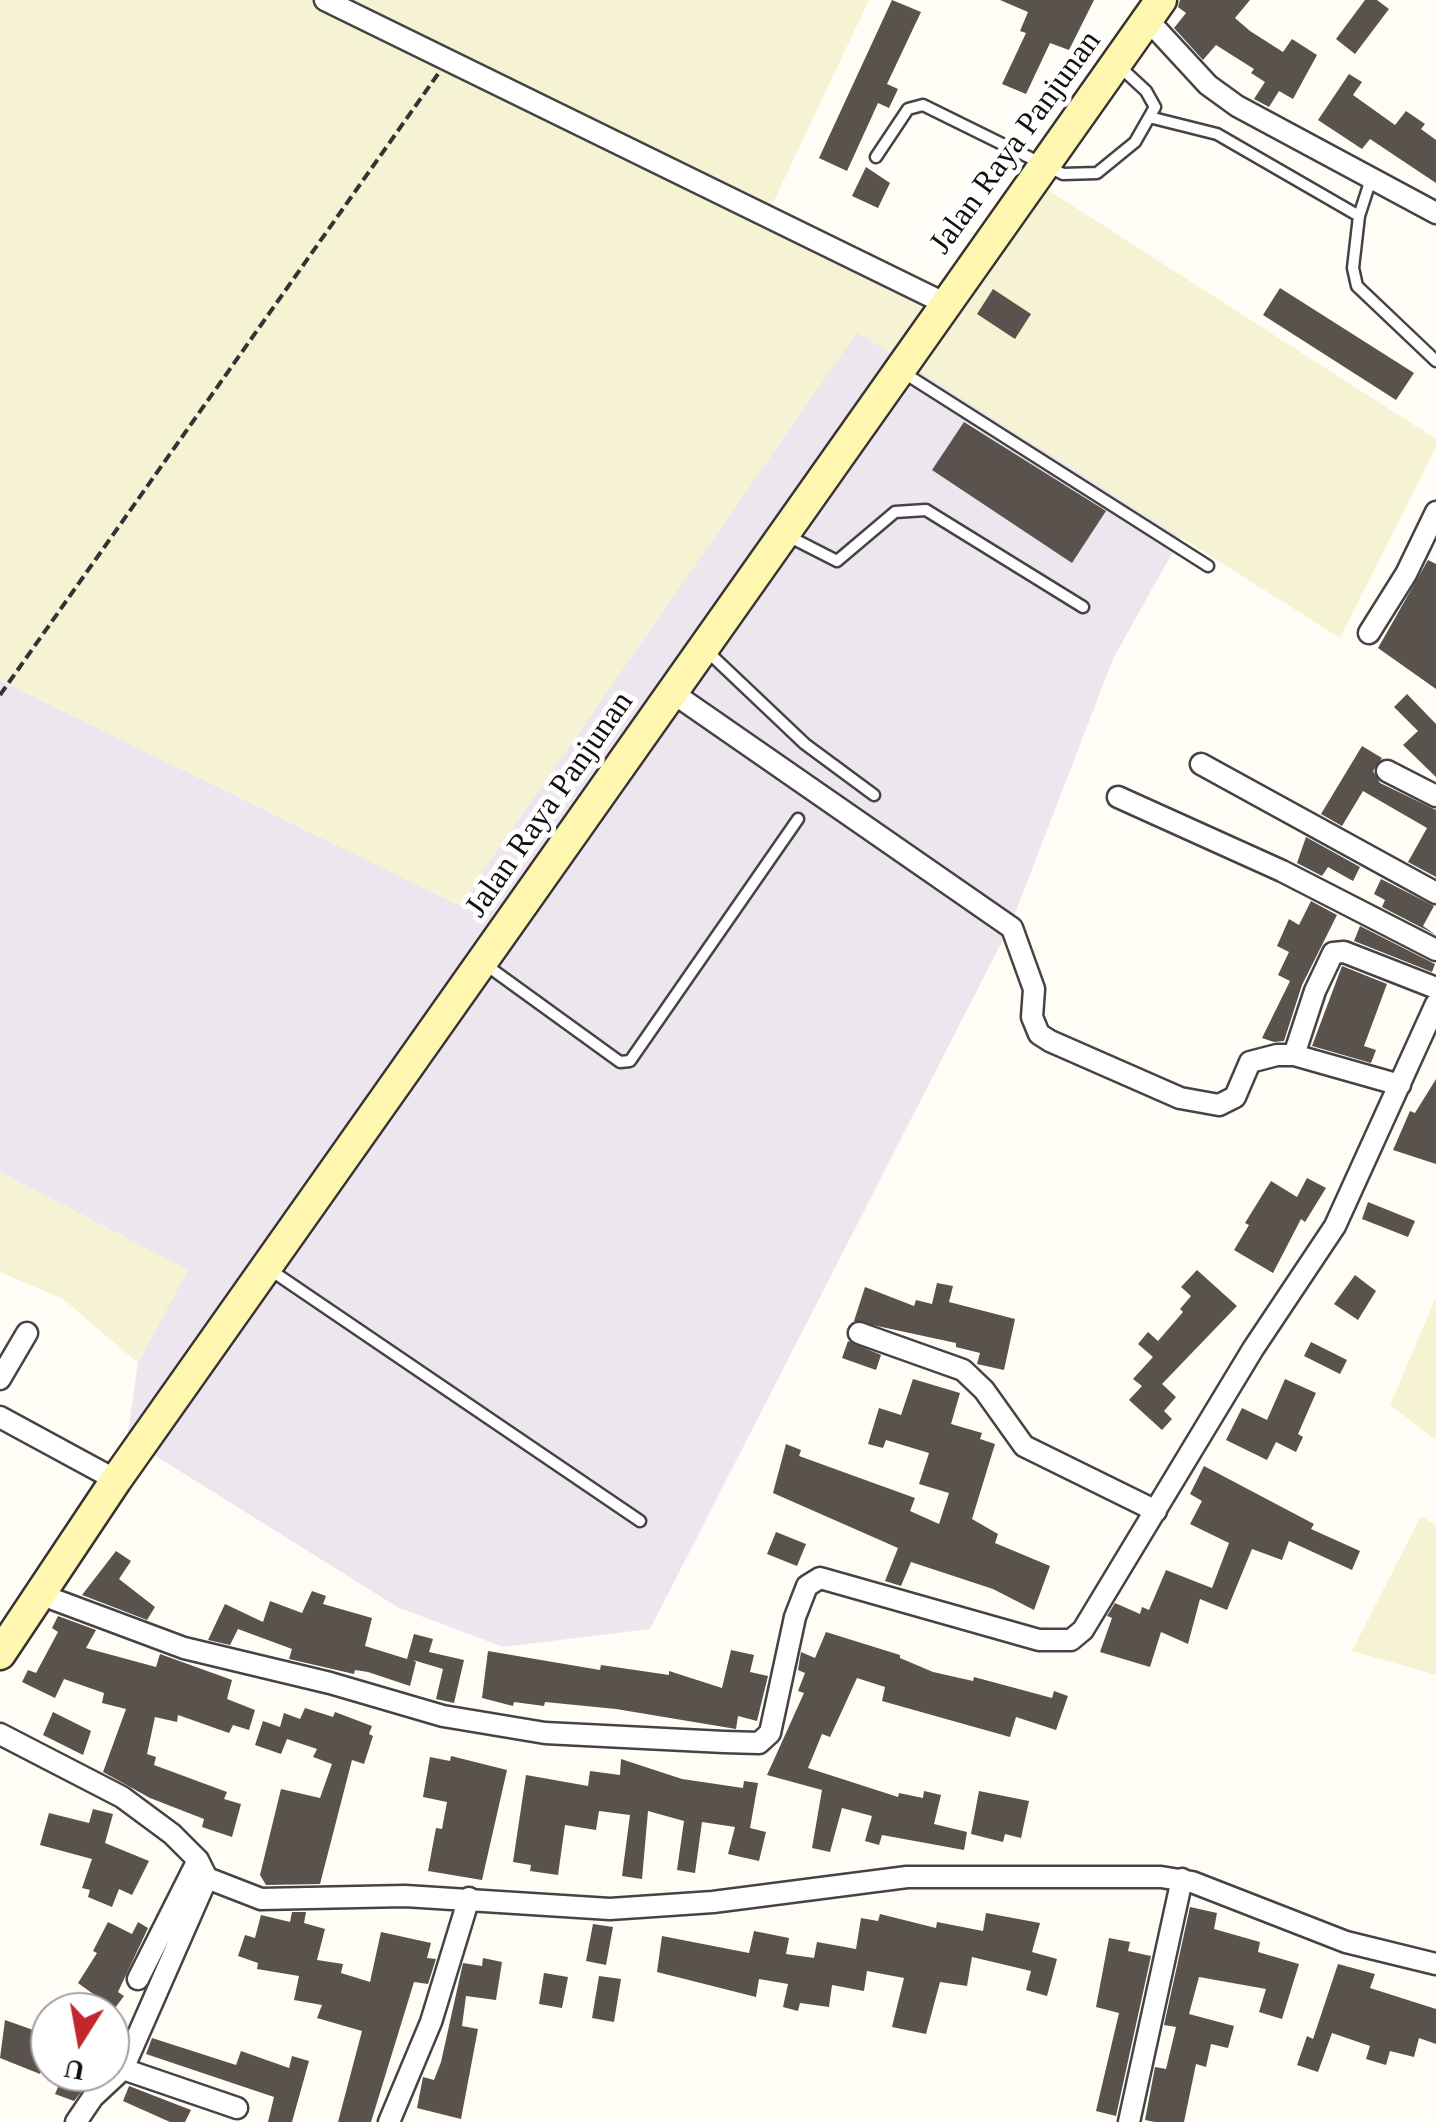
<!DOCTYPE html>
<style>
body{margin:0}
#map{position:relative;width:1436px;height:2122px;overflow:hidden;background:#fffdf5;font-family:"Times New Roman",serif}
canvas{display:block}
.north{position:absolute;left:30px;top:1992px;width:100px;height:100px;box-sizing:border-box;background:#fff;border:2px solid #a0a0a0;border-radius:50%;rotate:191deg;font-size:28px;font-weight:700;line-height:40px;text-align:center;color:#111}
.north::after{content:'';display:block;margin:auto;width:35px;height:45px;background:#c4262e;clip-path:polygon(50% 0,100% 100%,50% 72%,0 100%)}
</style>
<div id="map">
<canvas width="1436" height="2122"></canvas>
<div class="north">U</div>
</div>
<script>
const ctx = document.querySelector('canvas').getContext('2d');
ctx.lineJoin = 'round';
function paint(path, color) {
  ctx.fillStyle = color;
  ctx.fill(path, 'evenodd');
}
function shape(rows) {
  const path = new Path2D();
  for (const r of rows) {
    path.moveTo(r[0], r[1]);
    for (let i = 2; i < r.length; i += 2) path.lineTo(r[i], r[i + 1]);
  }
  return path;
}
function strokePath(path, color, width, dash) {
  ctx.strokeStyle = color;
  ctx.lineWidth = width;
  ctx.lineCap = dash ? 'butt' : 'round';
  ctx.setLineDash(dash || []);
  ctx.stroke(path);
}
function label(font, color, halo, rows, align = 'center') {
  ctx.font = font + ' "Times New Roman",serif';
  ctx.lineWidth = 10;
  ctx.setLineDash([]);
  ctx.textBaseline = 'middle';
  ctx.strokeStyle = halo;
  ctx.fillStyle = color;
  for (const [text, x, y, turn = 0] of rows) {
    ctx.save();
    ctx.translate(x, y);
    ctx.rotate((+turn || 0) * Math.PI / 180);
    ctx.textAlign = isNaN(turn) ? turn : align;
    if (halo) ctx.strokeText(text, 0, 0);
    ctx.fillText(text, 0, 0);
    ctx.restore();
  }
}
const industrial = shape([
 [857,331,1181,537,1113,659,1011,924,650,1629,503,1647,397,1607,127,1438,138,1363,187,1270,0,1172,0,680,459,905]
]);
const farmland = shape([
 [0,0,869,0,763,224,958,306,1045,188,1436,439,1436,447,1340,638,857,332,459,905,0,680],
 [0,1172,188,1270,138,1363,63,1299,0,1272],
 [1436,1297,1436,1440,1390,1405],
 [1421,1516,1436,1525,1436,1675,1352,1651]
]);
const building = shape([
 [892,0,921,12,887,84,898,89,889,108,878,103,847,171,819,158],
 [1000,0,1094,0,1069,50,1050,43,1026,94,1002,84,1026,33,1020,31,1028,12],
 [1180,0,1250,0,1235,18,1250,31,1283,52,1292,39,1317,55,1293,99,1279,91,1269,107,1254,99,1265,82,1251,73,1254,69,1216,45,1203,60,1174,28,1186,13,1178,7],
 [1365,0,1377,0,1389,9,1355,54,1336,39],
 [1349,74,1362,82,1353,95,1395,125,1406,111,1425,124,1421,129,1436,140,1436,183,1370,139,1362,149,1318,120],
 [866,167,890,183,878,208,852,196],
 [1280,288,1414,373,1396,400,1263,315],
 [993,289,1031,314,1015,339,977,314],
 [964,422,1106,511,1072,563,932,470],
 [1428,560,1436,564,1436,689,1378,648],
 [1407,694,1436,724,1436,777,1403,745,1418,731,1394,707],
 [1362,746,1382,758,1373,771,1380,783,1436,810,1436,877,1408,862,1427,828,1363,791,1342,826,1321,814],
 [1306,837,1360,867,1353,881,1328,867,1322,876,1297,863],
 [1381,879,1434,906,1423,926,1436,935,1382,907,1385,900,1374,894],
 [1311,901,1337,915,1302,985,1284,1041,1274,1042,1262,1038,1290,981,1278,975,1289,952,1277,946,1289,919,1299,925],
 [1360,926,1435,964,1432,972,1354,941],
 [1342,966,1387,984,1364,1046,1376,1050,1371,1063,1312,1046],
 [1436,1079,1436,1164,1393,1150,1410,1111,1415,1113],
 [1307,1178,1326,1188,1305,1222,1301,1219,1273,1273,1234,1250,1249,1225,1245,1223,1271,1181,1297,1197],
 [1368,1202,1415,1221,1408,1237,1362,1219],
 [1197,1270,1237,1306,1162,1384,1176,1397,1164,1411,1172,1419,1162,1430,1129,1400,1142,1386,1133,1379,1153,1357,1138,1344,1148,1332,1158,1341,1183,1312,1180,1309,1191,1296,1181,1287],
 [1355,1275,1376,1291,1358,1320,1334,1304],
 [937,1283,953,1286,949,1302,1015,1319,1004,1370,977,1364,980,1353,956,1347,956,1343,854,1321,865,1287,914,1306,916,1300,932,1304],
 [848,1341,881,1355,876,1370,842,1358],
 [1311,1342,1347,1360,1340,1374,1304,1356],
 [913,1379,960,1393,951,1424,982,1433,980,1439,995,1444,972,1519,998,1534,995,1543,1050,1566,1034,1610,993,1589,911,1562,901,1586,885,1581,898,1548,773,1493,786,1444,801,1450,799,1456,915,1498,910,1511,939,1524,949,1493,919,1484,929,1453,886,1440,883,1448,868,1444,879,1408,901,1415],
 [1285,1379,1316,1393,1298,1434,1303,1437,1296,1452,1276,1442,1267,1460,1226,1440,1242,1408,1267,1420],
 [1204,1466,1314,1524,1311,1529,1360,1551,1352,1570,1289,1541,1282,1560,1252,1549,1227,1610,1200,1599,1188,1644,1161,1632,1150,1667,1100,1652,1112,1618,1107,1616,1115,1603,1140,1614,1142,1607,1149,1610,1166,1570,1212,1588,1229,1543,1190,1524,1202,1501,1190,1494],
 [776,1532,806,1544,797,1566,767,1554],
 [116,1551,131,1561,119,1579,155,1607,147,1620,82,1595],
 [312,1591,326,1596,323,1604,372,1618,365,1646,407,1659,414,1634,433,1639,429,1652,464,1660,454,1703,436,1699,443,1669,413,1660,416,1662,410,1686,368,1672,355,1670,354,1674,289,1659,292,1649,238,1629,230,1645,208,1640,225,1604,263,1622,270,1601,302,1613],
 [58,1616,96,1630,86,1648,156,1667,160,1654,232,1680,227,1699,255,1710,249,1730,233,1725,229,1733,178,1715,177,1722,155,1717,147,1754,156,1757,154,1765,227,1792,224,1799,241,1804,232,1837,202,1827,204,1819,150,1798,103,1772,126,1709,102,1703,104,1693,64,1679,55,1698,22,1682,28,1670,36,1673,58,1632,52,1628],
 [826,1632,900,1655,900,1658,933,1672,973,1681,974,1677,1052,1698,1054,1691,1068,1696,1056,1730,1016,1717,1010,1737,882,1701,885,1687,857,1678,830,1737,822,1734,808,1768,898,1797,899,1793,923,1798,924,1791,941,1795,934,1824,967,1832,964,1850,882,1835,879,1845,865,1841,872,1816,842,1808,830,1852,812,1848,822,1790,767,1775,804,1693,798,1691,805,1673,798,1670,801,1652,815,1658],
 [731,1650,754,1655,750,1672,768,1676,757,1721,738,1716,736,1729,616,1709,545,1702,544,1706,514,1702,513,1706,482,1698,488,1651,600,1670,601,1665,669,1675,669,1671,722,1688],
 [305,1708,333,1717,335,1712,372,1726,369,1734,373,1736,364,1764,352,1760,320,1884,266,1885,260,1875,281,1789,320,1798,332,1764,313,1757,317,1749,287,1739,281,1754,255,1745,263,1721,280,1727,284,1713,300,1719],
 [53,1712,91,1731,83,1755,43,1735],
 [451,1756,507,1770,482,1880,428,1871,436,1828,442,1829,447,1802,423,1797,430,1757,450,1761],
 [621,1759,682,1779,743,1788,744,1781,758,1783,750,1828,766,1832,759,1861,728,1854,735,1827,702,1822,695,1873,677,1870,684,1821,648,1811,642,1879,622,1876,630,1815,599,1811,596,1830,565,1825,558,1875,530,1871,531,1865,513,1862,526,1775,588,1786,590,1771,620,1775],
 [979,1791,1029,1801,1021,1838,1005,1834,1003,1842,971,1834],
 [93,1809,113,1814,105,1843,149,1861,132,1895,119,1889,112,1907,88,1897,90,1890,82,1888,92,1859,40,1845,49,1813,89,1823],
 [1190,1907,1217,1913,1214,1929,1260,1942,1258,1952,1299,1964,1282,2019,1259,2012,1266,1989,1199,1977,1189,2014,1234,2026,1228,2048,1211,2044,1206,2067,1196,2064,1184,2122,1155,2122,1145,2120,1155,2067,1166,2069,1176,2027,1164,2025],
 [292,1912,306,1912,304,1923,325,1929,317,1960,343,1964,341,1973,370,1982,381,1932,431,1943,427,1958,436,1959,428,1984,414,1982,371,2122,338,2122,362,2031,317,2018,322,2005,294,2000,299,1976,257,1969,258,1963,238,1956,245,1935,255,1938,261,1915,290,1922],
 [986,1913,1040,1923,1032,1952,1057,1959,1047,1996,1026,1990,1031,1971,972,1957,967,1986,940,1982,926,2034,892,2027,904,1978,867,1971,864,1991,832,1985,829,2007,800,2003,798,2011,783,2007,788,1984,759,1979,756,1997,657,1972,662,1936,749,1953,754,1931,789,1938,786,1954,814,1958,817,1942,856,1949,861,1918,878,1921,880,1914,936,1928,937,1922,983,1931],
 [108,1922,132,1934,138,1922,148,1928,118,1992,124,1996,112,2012,99,2012,103,2001,78,1983,97,1953,93,1951],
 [593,1924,613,1927,606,1965,586,1961],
 [1109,1938,1130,1942,1128,1951,1151,1956,1116,2116,1096,2111,1119,2013,1096,2007],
 [483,1958,502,1962,496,2000,466,1996,462,2026,478,2029,461,2119,417,2108,423,2077,434,2080,441,2062,463,1963,482,1966],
 [1338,1964,1375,1974,1370,1988,1436,2009,1436,2044,1419,2038,1414,2057,1390,2051,1386,2065,1366,2059,1370,2046,1332,2033,1318,2072,1297,2065,1307,2036,1313,2039],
 [544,1973,568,1977,562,2008,539,2004],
 [599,1976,621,1979,614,2022,592,2018],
 [5,2020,50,2036,40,2074,0,2058],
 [152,2038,236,2065,241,2051,289,2068,292,2056,309,2061,292,2122,268,2122,274,2097,146,2054],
 [64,2073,89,2082,74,2101,55,2094],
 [129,2086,191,2110,185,2122,170,2122,123,2101]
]);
const path = shape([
 [0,695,438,74]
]);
const service = shape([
 [1153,118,1217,134,1359,216],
 [876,157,908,109,923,105,1063,174,1097,173,1135,142,1155,107,1146,91,1119,66],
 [1371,179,1359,216,1353,268,1357,286,1436,361],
 [901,371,1208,566],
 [786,535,837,561,895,512,926,510,1083,607],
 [708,652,805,744,874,795],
 [486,965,620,1062,630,1061,798,819],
 [269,1269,640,1521]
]);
const minor = shape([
 [325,0,944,303],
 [1147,19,1208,85,1237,106,1436,213],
 [1369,633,1406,574,1436,512],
 [673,693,1012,928,1034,989,1032,1017,1039,1034,1050,1041,1180,1098,1219,1105,1235,1097,1250,1062,1277,1055,1294,1055,1400,1085],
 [1201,764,1436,893],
 [1387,771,1436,796],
 [1118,797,1282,871,1436,950],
 [1294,1055,1315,991,1333,953,1344,952,1436,988],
 [859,1333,963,1370,984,1390,1024,1446,1156,1511],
 [0,1379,27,1333],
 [0,1417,116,1480],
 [42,1595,184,1648,330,1683,443,1716,545,1733,724,1742,759,1743,770,1733,795,1617,807,1586,820,1578,1039,1640,1071,1640,1083,1630,1253,1349,1335,1226,1436,1004],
 [0,1734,122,1797,172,1834,198,1860,207,1878,261,1899,405,1896,610,1909,713,1902,907,1877,1161,1877,1192,1882,1346,1942,1436,1964],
 [138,1979,198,1860],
 [123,2069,237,2108],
 [76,2122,93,2097,123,2069,207,1878],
 [389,2122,431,2022,469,1898],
 [1129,2122,1182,1879]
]);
const secondary = shape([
 [0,1654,116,1480,1161,0]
]);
const streetNames = [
 ["Jalan Raya Panjunan",1016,143,-54],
 ["Jalan Raya Panjunan",550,805,-55]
];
paint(industrial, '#eee6ef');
paint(farmland, '#f6f3d4');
paint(building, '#5a524d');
strokePath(service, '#444', 15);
strokePath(minor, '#444', 25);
strokePath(secondary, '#333', 35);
strokePath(path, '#333', 4, [10, 5]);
strokePath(service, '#fff', 10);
strokePath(minor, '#fff', 20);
strokePath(secondary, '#fff6b0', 30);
label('32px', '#111', '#fff', streetNames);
</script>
